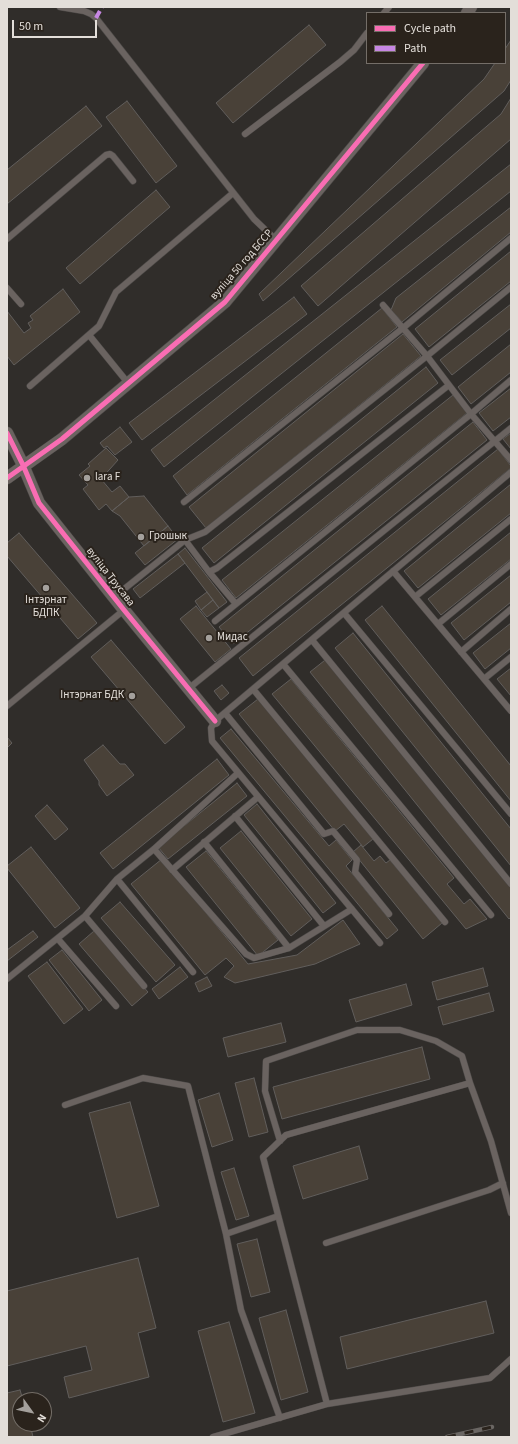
<!DOCTYPE html>
<meta charset="utf-8">
<style>
body{margin:0}
#map{position:relative;width:518px;height:1444px;overflow:hidden;background:#302d2a;font-family:"Source Sans 3",sans-serif}
canvas{display:block}
.frame{position:absolute;inset:0;border:8px solid #e3ded9;pointer-events:none}
.legend{position:absolute;left:366px;top:12px;width:140px;height:52px;box-sizing:border-box;background:#2a231c;border:1px solid #746e68;margin:0;padding:5px 7px;list-style:none;font-size:12px;color:#e3ded9}
.legend li{display:flex;align-items:center;gap:8px;height:20px}
.legend b{width:20px;border:1px solid #746e68}
.north{position:absolute;left:12px;top:1392px;width:40px;height:40px;box-sizing:border-box;background:#2a231c;border:1px solid #746e68;border-radius:50%;rotate:123deg;font-size:11px;font-weight:700;line-height:16px;text-align:center;color:#e3ded9}
.north::after{content:'';display:block;margin:auto;width:14px;height:18px;background:#a4a09c;clip-path:polygon(50% 0,100% 100%,50% 72%,0 100%)}
.scale{position:absolute;left:12px;top:20px;width:85px;height:18px;box-sizing:border-box;border:2px solid #e3ded9;border-top:0;padding-left:5px;font-size:12px;line-height:14px;white-space:nowrap;color:#e3ded9;-webkit-text-stroke:3px #2a231c;paint-order:stroke}
</style>
<div id="map">
<canvas width="518" height="1444"></canvas>
<div class="frame"></div>
<ul class="legend">
<li><b style="height:5px;background:#f96db3"></b>Cycle path</li>
<li><b style="height:5px;background:#c787e3"></b>Path</li>
</ul>
<div class="north">N</div>
<div class="scale">50 m</div>
</div>
<script>
const ctx = document.querySelector('canvas').getContext('2d');
ctx.lineJoin = 'round';
function paint(path, color) {
  ctx.fillStyle = color;
  ctx.fill(path, 'evenodd');
}
function shape(rows) {
  const path = new Path2D();
  for (const r of rows) {
    path.moveTo(r[0], r[1]);
    for (let i = 2; i < r.length; i += 2) path.lineTo(r[i], r[i + 1]);
  }
  return path;
}
function strokePath(path, color, width, dash) {
  ctx.strokeStyle = color;
  ctx.lineWidth = width;
  ctx.lineCap = dash ? 'butt' : 'round';
  ctx.setLineDash(dash || []);
  ctx.stroke(path);
}
function label(font, color, halo, rows, align = 'center') {
  ctx.font = font + ' "Source Sans 3",sans-serif';
  ctx.lineWidth = 4;
  ctx.setLineDash([]);
  ctx.textBaseline = 'middle';
  ctx.strokeStyle = halo;
  ctx.fillStyle = color;
  for (const [text, x, y, turn = 0] of rows) {
    ctx.save();
    ctx.translate(x, y);
    ctx.rotate((+turn || 0) * Math.PI / 180);
    ctx.textAlign = isNaN(turn) ? turn : align;
    if (halo) ctx.strokeText(text, 0, 0);
    ctx.fillText(text, 0, 0);
    ctx.restore();
  }
}
const building = shape([
 [309,25,326,45,233,123,216,103,309,25],
 [511,40,511,80,504,91,263,301,259,294,484,79,495,63,505,63,505,49,511,40],
 [511,98,511,139,318,306,301,286,501,114,511,98],
 [127,101,177,166,156,183,106,117,127,101],
 [86,106,102,126,7,204,7,170,86,106],
 [511,164,511,191,164,467,151,450,511,164],
 [156,190,170,207,80,284,66,268,156,190],
 [511,207,511,232,402,322,391,310,396,298,511,207],
 [511,251,511,281,429,347,415,329,511,251],
 [63,289,80,312,14,365,7,356,7,311,24,333,31,328,28,323,33,320,30,316,63,289],
 [294,297,307,314,142,440,129,423,294,297],
 [511,304,511,328,452,375,440,360,511,304],
 [382,308,397,327,187,495,173,476,382,308],
 [403,334,421,356,206,528,189,507,403,334],
 [511,344,511,372,471,404,458,387,511,344],
 [426,367,438,383,214,563,202,548,426,367],
 [511,388,511,417,493,431,479,413,511,388],
 [453,395,467,413,236,598,222,580,453,395],
 [473,422,487,440,233,644,219,627,473,422],
 [120,427,132,442,115,455,107,446,104,448,100,443,120,427],
 [511,433,511,449,503,439,511,433],
 [106,448,118,460,101,479,112,492,120,486,129,497,112,511,106,504,99,510,83,489,88,485,79,475,90,466,88,464,106,448],
 [498,449,511,466,511,468,253,676,239,658,498,449],
 [511,484,511,513,418,588,404,571,511,484],
 [144,496,168,526,144,546,120,516,112,511,129,497,144,496],
 [168,526,178,539,145,565,135,553,168,526],
 [511,532,511,559,441,615,428,599,511,532],
 [19,533,97,623,78,639,7,556,7,543,19,533],
 [185,548,227,602,219,608,178,554,185,548],
 [178,554,185,563,140,598,133,589,178,554],
 [511,575,511,602,464,640,451,623,511,575],
 [207,592,213,600,201,610,195,601,207,592],
 [213,600,219,608,207,617,201,610,213,600],
 [196,606,231,649,215,662,180,619,196,606],
 [382,606,511,766,511,801,365,620,382,606],
 [511,623,511,648,485,669,473,653,511,623],
 [353,633,511,829,511,866,335,648,353,633],
 [111,640,185,727,165,744,91,657,111,640],
 [329,657,511,883,511,917,509,919,310,672,329,657],
 [511,668,511,696,497,679,511,668],
 [291,679,454,878,447,884,464,904,470,899,487,919,466,929,272,694,291,679],
 [222,685,229,693,221,700,214,691,222,685],
 [258,699,373,839,363,847,344,824,335,831,239,714,258,699],
 [231,729,329,846,336,840,352,860,346,866,398,930,387,939,220,738,231,729],
 [7,737,12,743,7,748,7,737],
 [103,745,120,764,125,764,134,775,107,796,99,785,99,781,84,760,103,745],
 [217,759,229,775,113,869,100,853,217,759],
 [237,783,247,796,168,859,158,847,237,783],
 [257,804,336,903,323,913,244,815,257,804],
 [47,805,68,829,55,840,35,816,47,805],
 [241,831,312,919,291,936,220,848,241,831],
 [361,845,374,861,380,856,386,863,390,860,442,923,423,939,353,852,361,845],
 [31,847,80,908,55,928,7,868,7,866,31,847],
 [206,851,278,940,258,956,186,867,206,851],
 [162,859,248,964,297,955,343,920,360,944,315,964,235,983,224,977,234,966,226,958,205,975,131,884,162,859],
 [120,902,175,965,156,982,101,918,120,902],
 [33,931,38,937,7,961,7,950,33,931],
 [94,931,148,992,132,1006,79,944,94,931],
 [62,950,102,1000,89,1011,49,960,62,950],
 [47,962,83,1009,64,1024,28,976,47,962],
 [180,967,188,977,159,999,152,989,180,967],
 [483,968,488,986,437,1000,432,982,483,968],
 [207,977,212,986,199,992,195,983,207,977],
 [406,984,412,1005,356,1022,349,1000,406,984],
 [489,993,494,1011,443,1025,438,1007,489,993],
 [281,1023,286,1042,228,1057,223,1038,281,1023],
 [422,1047,430,1079,282,1119,273,1087,422,1047],
 [254,1078,268,1132,249,1137,235,1083,254,1078],
 [219,1093,233,1140,212,1147,198,1100,219,1093],
 [130,1102,159,1206,117,1218,89,1113,130,1102],
 [359,1146,368,1179,303,1199,293,1166,359,1146],
 [234,1168,249,1216,236,1220,221,1172,234,1168],
 [257,1239,270,1292,251,1297,237,1244,257,1239],
 [138,1258,156,1328,138,1333,149,1377,69,1398,64,1377,92,1370,86,1346,7,1366,7,1291,138,1258],
 [486,1301,494,1333,347,1369,340,1337,486,1301],
 [286,1310,308,1392,281,1400,259,1318,286,1310],
 [229,1322,255,1413,223,1422,198,1331,229,1322],
 [20,1390,23,1400,20,1400,20,1424,30,1424,33,1437,7,1437,7,1393,20,1390]
]);
const service = shape([
 [60,7,84,11,91,14,96,18,254,219,277,241],
 [384,13,389,7],
 [245,134,340,62,354,50,367,33],
 [7,239,106,155,110,154,113,156,133,181],
 [7,288,21,304],
 [383,305,427,356,471,414,511,460],
 [89,335,128,383],
 [30,386,99,326,116,292,233,193],
 [184,502,403,328,511,238],
 [185,540,209,572,217,568,449,385],
 [393,571,511,711],
 [209,572,236,604,471,414,511,380],
 [415,597,511,519],
 [113,598,185,540,205,532,427,356,511,287],
 [344,613,511,814],
 [215,621,236,604],
 [438,624,511,564],
 [312,640,511,884],
 [461,652,511,609],
 [283,664,491,915],
 [484,679,511,657],
 [188,689,511,428],
 [253,689,445,922],
 [7,706,124,610],
 [225,713,324,834,333,831,357,860,355,872,389,914],
 [235,816,324,926],
 [204,842,289,948],
 [154,849,246,954,254,958,289,948,352,909],
 [172,870,258,797],
 [117,879,193,972],
 [85,916,144,986],
 [58,939,116,1006],
 [380,943,212,741,211,728,215,721,511,472],
 [7,979,85,916,117,879,154,849,238,773],
 [65,1105,143,1078,188,1086,226,1234,241,1310,280,1418],
 [280,1141,265,1091,266,1061,357,1030,400,1030,436,1041,462,1056,470,1083],
 [511,1213,491,1141,470,1083,286,1135,263,1157,327,1404,490,1378,511,1359],
 [226,1234,278,1216],
 [326,1243,489,1190,503,1183],
 [213,1437,327,1404]
]);
const minor = shape([
 [467,13,471,7],
 [7,433,23,465,39,503,124,610,215,721],
 [7,478,62,439,225,302,423,63]
]);
const rail = shape([
 [447,1437,492,1427]
]);
const quiet = shape([
 [96,18,102,7]
]);
const cycleway = shape([
 [7,433,23,465,39,503,124,610,215,721],
 [7,478,62,439,225,302,423,63]
]);
const markers = [
 [87,478,4,"#a4a09c"],
 [141,537,4,"#a4a09c"],
 [46,588,4,"#a4a09c"],
 [209,638,4,"#a4a09c"],
 [132,696,4,"#a4a09c"]
];
const streetNames = [
 ["вуліца 50 год БССР",242,265,-49],
 ["вуліца Трусава",110,577,52]
];
const poiNames = [
 ["lara F",95,478],
 ["Грошык",149,537],
 ["Інтэрнат",46,601,"center"],
 ["БДПК",46,614,"center"],
 ["Мидас",217,638],
 ["Інтэрнат БДК",124,696,"right"]
];
paint(building, '#494138');
strokePath(building, '#615e5c', 1);
strokePath(service, '#4c4947', 7);
strokePath(minor, '#4c4947', 13);
strokePath(service, '#6a6360', 6);
strokePath(minor, '#6a6360', 12);
strokePath(rail, '#6a6663', 4.5);
strokePath(rail, '#2a231c', 3, [9]);
strokePath(quiet, '#c787e3', 4, [8, 4]);
strokePath(cycleway, '#f96db3', 5);
for (const [x, y, r, color] of markers) {
  const dot = new Path2D();
  dot.arc(x, y, r, 0, 2 * Math.PI);
  ctx.fillStyle = color;
  ctx.fill(dot);
  strokePath(dot, '#2a231c', 1.5);
}
label('11px', '#e3ded9', '#2a231c', streetNames);
label('11px', '#e3ded9', '#2a231c', poiNames, 'left');
</script>
